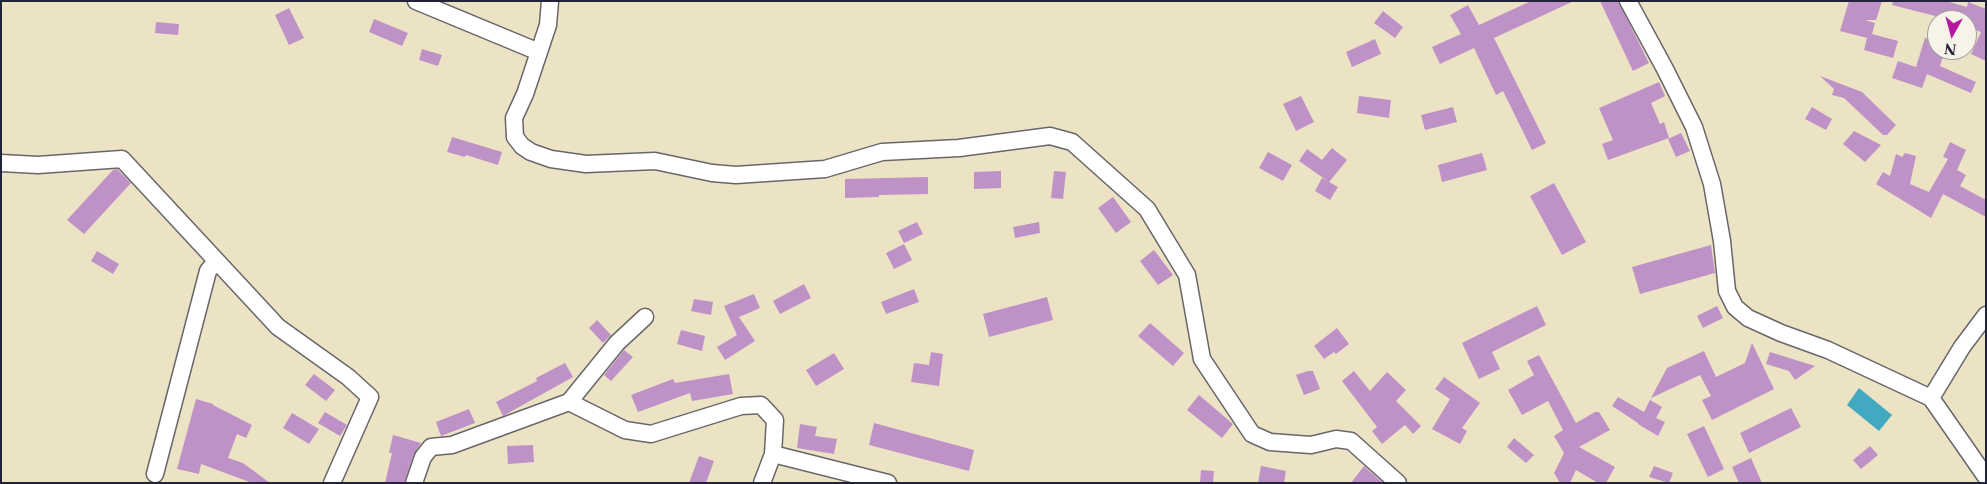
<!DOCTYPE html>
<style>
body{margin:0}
#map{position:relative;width:1987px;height:484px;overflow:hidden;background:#ece3c4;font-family:"Libre Caslon Text",serif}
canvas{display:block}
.frame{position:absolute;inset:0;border:2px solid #22223b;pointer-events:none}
.north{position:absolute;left:1927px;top:10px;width:50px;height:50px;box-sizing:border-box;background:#f7f3e8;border:1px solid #a29fa3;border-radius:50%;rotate:187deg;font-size:14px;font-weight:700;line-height:20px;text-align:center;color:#22223b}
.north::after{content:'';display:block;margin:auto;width:18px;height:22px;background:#b5179e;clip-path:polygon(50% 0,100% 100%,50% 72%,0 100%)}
</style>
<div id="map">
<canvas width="1987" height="484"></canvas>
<div class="frame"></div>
<div class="north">N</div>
</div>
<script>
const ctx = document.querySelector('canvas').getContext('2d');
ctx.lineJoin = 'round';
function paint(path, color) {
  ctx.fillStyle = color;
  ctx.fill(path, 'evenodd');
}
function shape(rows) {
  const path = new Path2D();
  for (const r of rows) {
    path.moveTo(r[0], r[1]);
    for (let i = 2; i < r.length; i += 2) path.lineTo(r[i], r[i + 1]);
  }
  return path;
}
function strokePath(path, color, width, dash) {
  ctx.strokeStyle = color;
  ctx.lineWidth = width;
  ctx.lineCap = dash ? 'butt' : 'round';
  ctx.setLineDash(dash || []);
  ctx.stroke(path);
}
const water = shape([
 [1859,388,1892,415,1879,431,1847,405]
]);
const building = shape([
 [1531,1,1574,1,1494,38,1546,143,1532,150,1503,91,1496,95,1474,48,1440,64,1432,47,1461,34,1450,15,1468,5,1479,25],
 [1600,1,1618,1,1649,63,1633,71],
 [1849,1,1882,1,1876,20,1865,20,1875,23,1872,34,1898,41,1893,58,1864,50,1867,38,1840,31],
 [1893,1,1946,1,1967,7,1968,2,1986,9,1986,61,1971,54,1981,32,1967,27,1967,20,1951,20,1892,5],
 [289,8,304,38,289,45,275,15],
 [1383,11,1403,27,1395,38,1374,23],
 [374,19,408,33,402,46,369,32],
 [156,22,179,24,178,35,155,33],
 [1925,38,1937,41,1937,50,1945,50,1940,66,1976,82,1971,93,1927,74,1922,88,1892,78,1898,61,1916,67],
 [1375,39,1381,54,1352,67,1346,52],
 [422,49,442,55,438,66,419,60],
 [1820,76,1862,92,1896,125,1887,135,1883,135,1844,98,1832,95,1834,89],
 [1659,82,1665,96,1651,103,1660,124,1664,122,1669,138,1608,160,1602,144,1613,140,1599,108],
 [1301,96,1314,122,1296,131,1283,104],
 [1359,96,1391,100,1389,118,1357,113],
 [1453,107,1457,122,1425,130,1421,115],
 [1812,107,1832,119,1826,130,1805,119],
 [1854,131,1881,145,1865,162,1843,144],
 [1681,133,1690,151,1676,157,1668,139],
 [452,137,502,152,498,165,466,155,465,157,447,152],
 [1950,142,1966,150,1957,170,1966,175,1960,186,1986,200,1986,217,1943,194,1931,218,1876,184,1883,172,1890,176,1896,154,1902,157,1905,153,1916,156,1910,184,1929,192,1948,159,1943,157],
 [1332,148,1347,160,1329,182,1299,161,1307,149,1322,160],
 [1268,152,1292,165,1283,181,1259,168],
 [1482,153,1487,170,1442,182,1438,165],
 [117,169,131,183,84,234,67,220,113,170],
 [1001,171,1001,188,974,189,974,172],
 [1054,171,1066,172,1063,199,1051,198],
 [928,177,928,194,879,195,879,197,845,198,845,179],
 [1322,178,1338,187,1330,200,1315,191],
 [1554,183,1586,242,1562,255,1530,196],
 [1113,197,1131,222,1116,233,1098,208],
 [917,222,923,234,904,243,898,231],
 [1039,222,1040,233,1015,238,1013,227],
 [904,244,912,260,894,269,886,253],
 [1711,245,1715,273,1640,294,1632,267],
 [1154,250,1173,275,1158,285,1140,261],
 [97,251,119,264,113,274,91,261],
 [804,284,811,298,780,314,773,301],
 [914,289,919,302,886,314,881,302],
 [754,294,760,308,739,317,755,341,725,360,717,347,737,335,724,306],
 [1047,297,1053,320,989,337,983,314],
 [694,299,713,302,711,315,691,311],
 [1537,306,1546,325,1492,352,1500,369,1479,379,1462,343],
 [1717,306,1723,318,1703,328,1697,316],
 [597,320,611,335,603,343,589,328],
 [1150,323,1184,353,1173,366,1138,336],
 [1337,328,1349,344,1336,354,1334,352,1324,359,1314,346],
 [681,330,705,336,702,351,677,344],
 [1752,343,1774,389,1712,420,1702,400,1711,396,1700,375,1651,398,1667,368,1704,351,1716,377,1745,363],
 [624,350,633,357,611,381,604,375],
 [931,352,943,354,939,386,911,382,914,363,929,365],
 [1770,352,1815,366,1795,380,1789,371,1766,364],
 [834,353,844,369,816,386,806,370],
 [1539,355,1576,423,1595,412,1599,412,1610,430,1579,447,1615,467,1606,483,1598,483,1576,470,1570,483,1560,483,1554,473,1564,453,1554,436,1563,430,1548,401,1522,415,1508,390,1534,375,1527,361],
 [565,363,573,377,503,416,496,402,537,381,536,378],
 [1308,371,1313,371,1320,389,1304,395,1296,375],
 [1354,371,1370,391,1387,372,1406,390,1396,401,1421,426,1413,434,1405,425,1382,444,1372,431,1377,427,1342,381],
 [314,374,335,390,326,401,305,385],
 [729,374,733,394,692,401,690,393,638,412,631,395,673,379,675,383],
 [1444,377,1480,403,1462,428,1467,431,1460,444,1432,429,1450,399,1435,389],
 [1199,395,1233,424,1222,438,1187,410],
 [1618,397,1644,412,1650,400,1662,407,1656,418,1665,422,1658,436,1638,424,1638,423,1612,406],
 [196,399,213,404,213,405,252,425,246,438,237,434,228,458,243,463,270,483,252,483,201,464,199,474,177,469],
 [1791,408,1801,427,1749,453,1740,433],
 [469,409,475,423,441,436,436,422],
 [325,412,347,425,340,436,318,423],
 [292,413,319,429,309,444,283,428],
 [874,423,974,450,969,471,869,445],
 [800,424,817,427,815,436,837,439,834,454,797,448],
 [1704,426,1724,469,1708,477,1687,434],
 [393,435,421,443,414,454,404,483,385,483,392,453,389,453],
 [1514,438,1534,455,1526,463,1507,447],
 [533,445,534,462,508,464,507,446],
 [1870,446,1878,455,1861,469,1853,460],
 [699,456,714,461,706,483,689,483],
 [1751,458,1762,483,1739,483,1732,467],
 [1261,466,1286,471,1284,483,1258,483],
 [1364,466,1366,468,1383,483,1351,483],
 [1654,466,1673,473,1669,483,1649,477],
 [1201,470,1214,471,1213,483,1200,483]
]);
const minor = shape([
 [416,1,539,52],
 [550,1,548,25,525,94,514,118,515,137,522,146,531,152,551,159,586,164,655,161,712,173,736,175,825,169,882,152,959,148,1050,136,1072,142,1147,209,1187,275,1202,359,1252,434,1270,442,1311,445,1336,439,1351,441,1398,483],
 [1628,1,1665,69,1694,127,1712,184,1722,241,1727,291,1735,307,1748,318,1781,333,1828,350,1931,398,1986,477],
 [1,163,38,165,122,159,278,327,348,377,370,397,332,483],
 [1931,398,1962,347,1986,315],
 [569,402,625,430,651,434,741,406,761,405,775,420,773,454,762,483],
 [773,454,888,483],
 [155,474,208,271,216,261],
 [414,483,423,457,431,447,452,445,569,402,617,343,645,317]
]);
paint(water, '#41a9c0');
paint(building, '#be92c7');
strokePath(minor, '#69666b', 19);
strokePath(minor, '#fff', 16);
</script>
